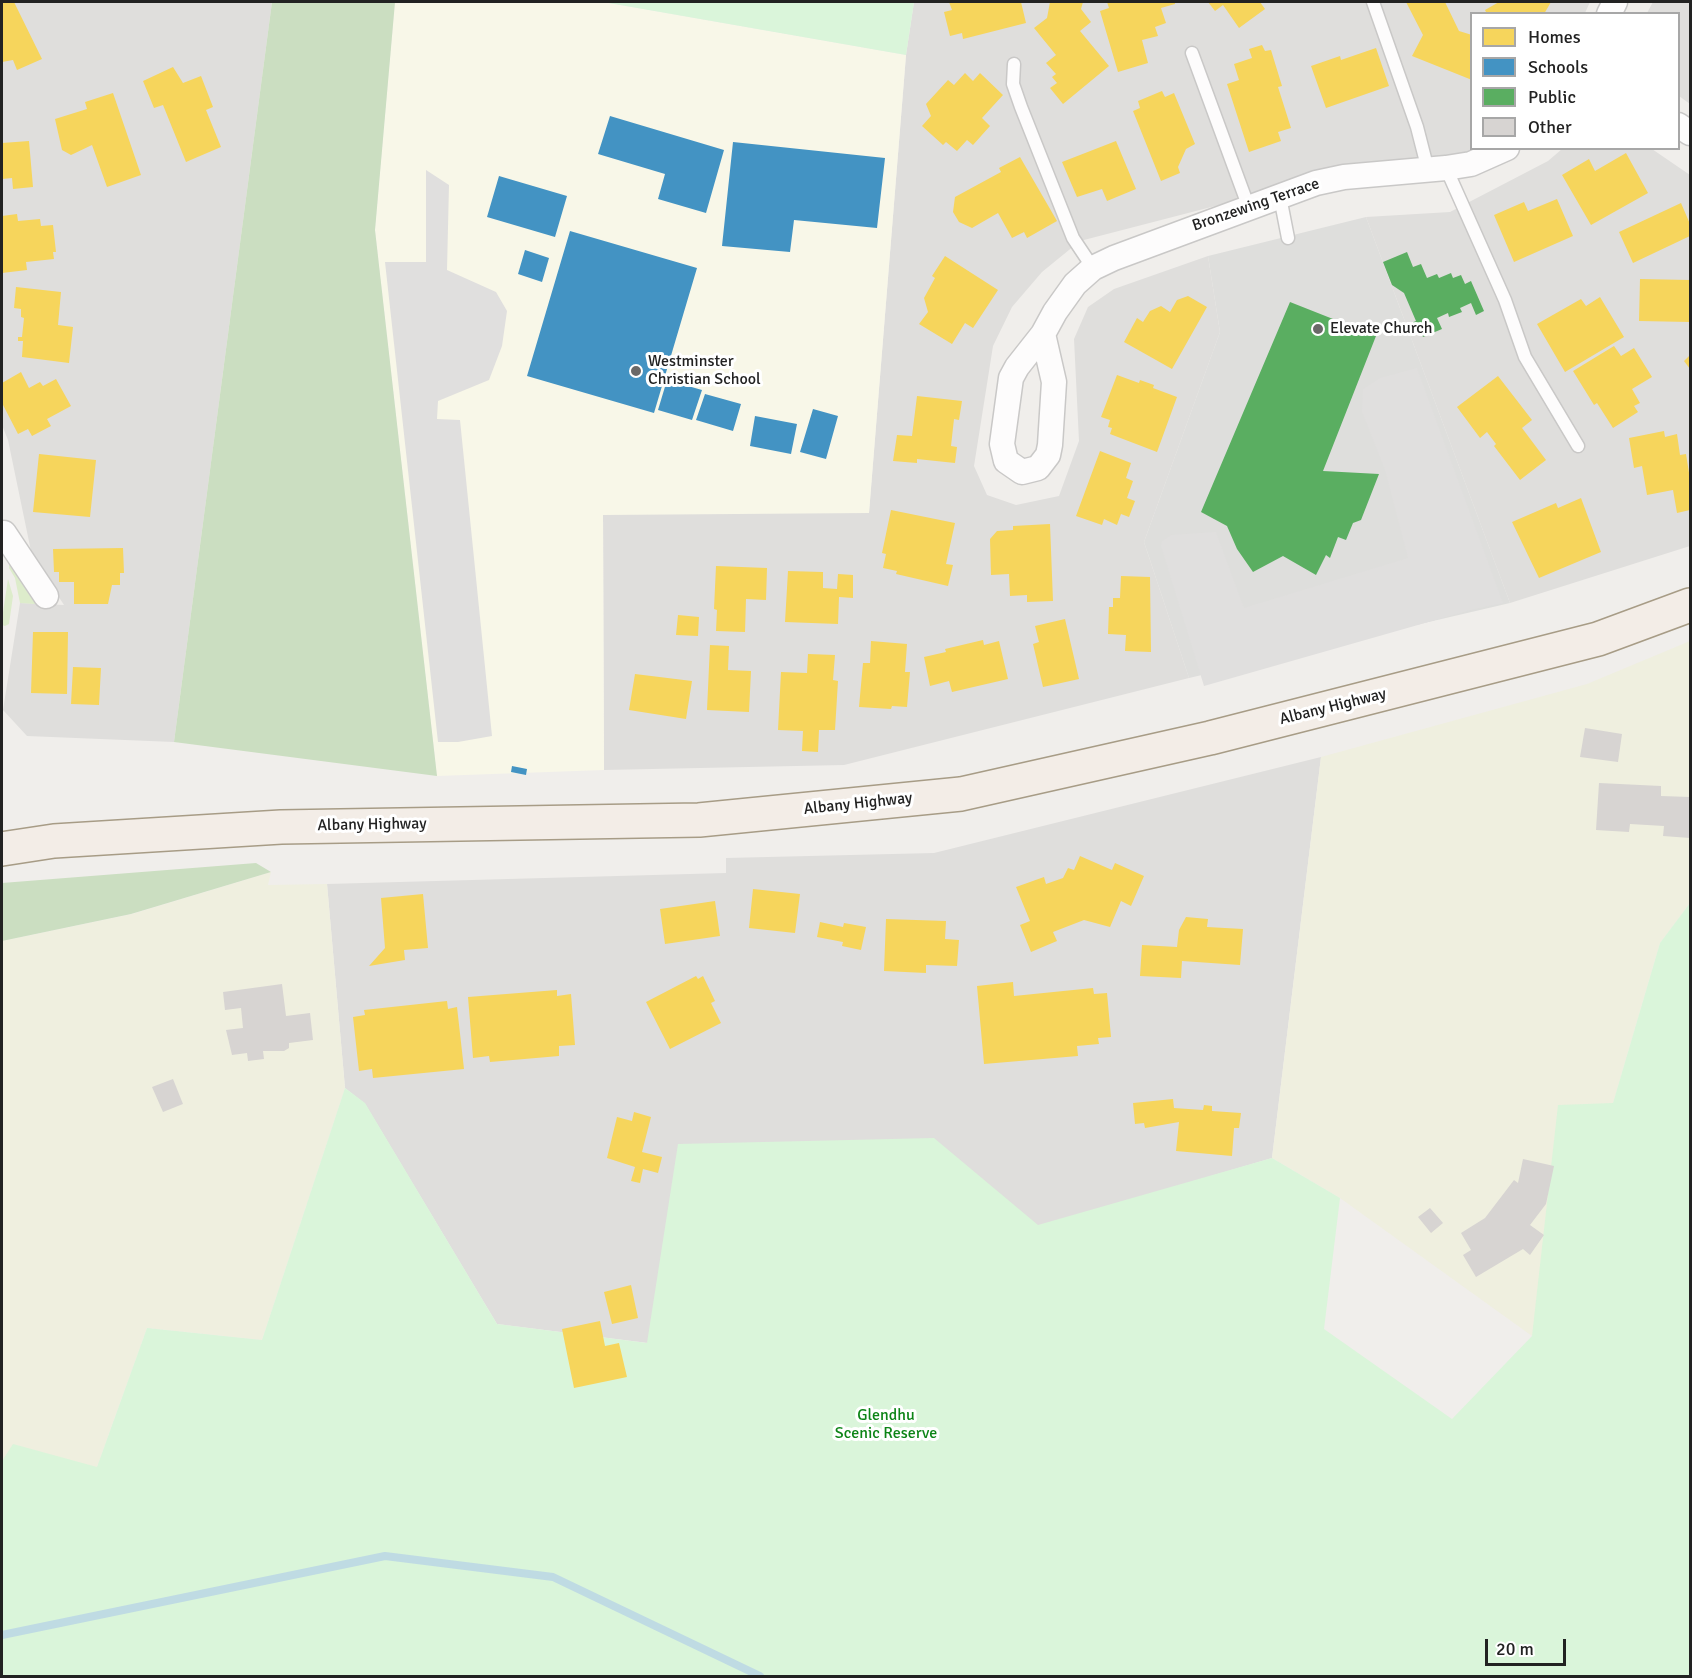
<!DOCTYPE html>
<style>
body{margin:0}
#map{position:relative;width:1692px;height:1678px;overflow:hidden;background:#f0eeeb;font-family:Signika,sans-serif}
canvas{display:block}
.frame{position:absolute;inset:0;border:3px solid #222;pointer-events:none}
.legend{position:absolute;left:1470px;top:12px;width:210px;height:138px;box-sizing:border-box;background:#fff;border:2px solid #a7a7a7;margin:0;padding:8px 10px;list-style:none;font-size:18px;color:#222}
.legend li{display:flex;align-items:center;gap:12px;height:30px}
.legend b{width:30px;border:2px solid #a7a7a7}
.scale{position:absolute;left:1485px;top:1639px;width:81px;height:27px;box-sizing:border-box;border:3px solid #222;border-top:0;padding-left:8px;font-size:18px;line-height:21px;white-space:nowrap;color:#222;-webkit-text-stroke:4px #fff;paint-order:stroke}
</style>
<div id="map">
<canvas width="1692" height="1678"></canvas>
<div class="frame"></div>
<ul class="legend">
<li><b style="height:16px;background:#f6d55c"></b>Homes</li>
<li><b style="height:16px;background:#4393c3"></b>Schools</li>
<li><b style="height:16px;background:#5aae61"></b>Public</li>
<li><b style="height:16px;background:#d7d4d2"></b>Other</li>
</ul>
<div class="scale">20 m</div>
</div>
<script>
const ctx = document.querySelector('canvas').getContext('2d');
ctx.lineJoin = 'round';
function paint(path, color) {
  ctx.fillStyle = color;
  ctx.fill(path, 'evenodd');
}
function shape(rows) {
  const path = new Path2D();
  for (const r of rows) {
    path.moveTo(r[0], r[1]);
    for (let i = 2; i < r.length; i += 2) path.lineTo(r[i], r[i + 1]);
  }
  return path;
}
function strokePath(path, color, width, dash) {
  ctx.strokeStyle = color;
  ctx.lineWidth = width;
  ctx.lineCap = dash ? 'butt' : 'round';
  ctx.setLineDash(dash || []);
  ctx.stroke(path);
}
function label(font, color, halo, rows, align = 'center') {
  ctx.font = font + ' Signika,sans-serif';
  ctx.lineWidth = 6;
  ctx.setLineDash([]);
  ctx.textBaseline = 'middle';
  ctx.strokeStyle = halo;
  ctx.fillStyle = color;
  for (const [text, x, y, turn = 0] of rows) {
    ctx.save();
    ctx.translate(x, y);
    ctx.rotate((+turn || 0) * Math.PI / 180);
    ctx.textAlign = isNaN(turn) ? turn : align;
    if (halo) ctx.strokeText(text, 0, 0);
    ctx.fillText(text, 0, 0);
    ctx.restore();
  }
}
const residential = shape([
 [2,2,272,2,174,742,27,736,3,710,20,603,64,605,32,556,8,440,2,425],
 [914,2,1590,2,1585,13,1472,14,1472,148,1484,149,1468,161,1358,169,1080,241,1042,272,1012,307,993,346,974,466,987,495,1016,505,1059,496,1079,441,1074,339,1088,307,1114,289,1208,256,1220,332,1144,542,1189,678,844,765,604,770,603,514,869,512,906,55],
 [1653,2,1690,2,1690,104,1679,96,1678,14,1647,13],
 [1562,149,1652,149,1690,175,1690,546,1510,603,1366,217,1450,212,1548,161],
 [1321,757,1272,1158,648,1343,497,1324,365,1104,345,1088,327,884,726,873,726,858,934,853]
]);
const education = shape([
 [395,2,603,2,906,55,869,513,603,515,604,770,437,776,375,230]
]);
const religious = shape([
 [1366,217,1510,603,1189,678,1144,542,1220,332,1208,256]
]);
const farmland = shape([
 [1690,641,1690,903,1660,943,1613,1103,1532,1336,1340,1198,1272,1158,1321,757,1587,684],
 [271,872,268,885,327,884,345,1088,262,1340,147,1328,97,1467,2,1461,2,941,132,914]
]);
const grass = shape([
 [10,555,35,592,35,604,20,603,15,578,9,568],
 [8,579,13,596,9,624,5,626,2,625,2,619]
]);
const forest = shape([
 [272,2,395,2,375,230,437,776,174,742],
 [256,863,271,872,131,914,2,941,2,883]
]);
const park = shape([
 [603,2,914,2,906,55],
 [1690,903,1690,1676,2,1676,2,1461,13,1444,97,1467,147,1328,262,1340,345,1088,365,1103,497,1324,647,1343,678,1144,934,1138,1038,1225,1272,1158,1340,1198,1324,1329,1452,1419,1532,1336,1558,1105,1613,1103,1660,943]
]);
const parking = shape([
 [426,170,449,185,447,270,496,292,507,311,502,346,489,380,438,401,437,419,460,420,492,736,458,742,438,742,385,262,426,262],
 [1417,368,1503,603,1474,609,1204,686,1161,546,1162,541,1171,535,1216,532,1244,608,1408,558,1385,470,1362,412,1363,389,1380,378]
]);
const homes = shape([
 [2,2,14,2,42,59,17,70,13,60,2,62],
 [949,2,1021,2,1026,23,963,39,962,33,950,36,944,12,952,10],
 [1050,2,1083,2,1081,9,1091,22,1080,31,1109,66,1063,104,1050,88,1057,83,1052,77,1056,74,1046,63,1056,55,1034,28,1047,18],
 [1107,2,1175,2,1175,4,1161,8,1166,23,1155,27,1158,36,1142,40,1148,63,1118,72,1100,11,1109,8],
 [1208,2,1260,2,1265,9,1239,28,1223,5,1215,11],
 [1406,2,1445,2,1459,31,1472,35,1472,80,1412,56,1423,35],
 [1499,2,1551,2,1544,14,1487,14,1485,10],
 [1262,45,1265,51,1271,50,1282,86,1278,87,1291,128,1278,132,1281,141,1249,152,1227,84,1239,80,1234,64,1252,58,1249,49],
 [1376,48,1389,86,1326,108,1311,66,1340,56,1341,60],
 [173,67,183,83,201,76,213,107,206,110,221,147,186,162,163,105,154,108,143,81],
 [965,73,973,81,980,73,1003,95,982,118,990,126,973,145,967,140,957,151,946,142,943,145,922,126,931,116,926,104,948,80,954,85],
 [1162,91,1165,97,1174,93,1195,144,1186,149,1178,167,1180,173,1161,181,1133,111,1140,108,1138,101],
 [113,93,141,175,107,187,92,145,71,155,62,150,55,119,87,109,85,102],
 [29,141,33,187,13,189,12,178,2,179,2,143],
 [1116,141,1136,189,1107,201,1102,189,1077,197,1062,162],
 [1626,153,1648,193,1591,225,1562,175,1589,159,1595,171],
 [1020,157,1057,221,1027,238,1024,232,1012,238,998,213,972,228,959,222,953,212,955,197,1001,172,999,168],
 [1557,199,1573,236,1514,262,1494,215,1524,202,1528,211],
 [1681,203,1690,224,1690,236,1633,263,1619,232],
 [17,214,18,221,40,219,41,226,53,225,56,252,53,252,54,259,26,262,27,270,2,273,2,216],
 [945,256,998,290,973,328,965,323,952,344,919,324,928,312,924,298,935,278,932,276],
 [1640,279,1690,280,1690,322,1639,321],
 [16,287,61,292,58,325,73,327,69,363,22,357,23,341,18,341,18,337,22,337,24,318,21,317,21,309,14,308],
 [1188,296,1207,307,1172,369,1124,342,1137,318,1143,322,1150,311,1161,306,1170,312,1177,300],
 [1600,297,1624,337,1565,372,1537,324,1581,299,1586,306],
 [1614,346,1621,356,1634,348,1652,377,1632,389,1640,403,1634,406,1638,412,1613,428,1597,403,1594,405,1573,371],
 [1690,355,1690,369,1684,361],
 [21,372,29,388,40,382,43,386,56,379,71,406,47,419,51,426,32,436,28,429,18,434,2,403,2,383],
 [1117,375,1139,383,1140,380,1154,385,1153,388,1177,397,1157,452,1110,434,1112,428,1108,427,1110,420,1101,417],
 [1498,376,1532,420,1522,428,1546,460,1520,480,1494,446,1496,444,1487,432,1480,438,1457,407],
 [917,396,962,401,959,420,954,419,951,446,957,447,955,463,917,459,917,463,893,461,897,435,912,436],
 [1664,431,1665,437,1677,434,1680,455,1686,454,1690,479,1690,510,1677,513,1673,490,1647,495,1642,466,1634,468,1629,438],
 [1100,451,1131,463,1126,478,1133,481,1127,498,1135,501,1129,517,1121,514,1117,525,1104,519,1102,525,1076,516],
 [39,454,96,460,90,517,33,512],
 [1581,498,1601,552,1539,578,1512,522,1556,503,1558,508],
 [891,510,955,523,946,564,953,565,948,586,896,574,897,571,883,568,886,554,882,553],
 [1050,524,1053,601,1027,602,1027,595,1010,596,1009,574,991,575,990,539,997,531,1013,530,1013,526],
 [123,548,124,573,120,573,120,585,112,585,108,604,74,604,74,582,59,582,59,572,54,572,53,549],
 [716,566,767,568,766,600,746,599,745,632,716,631,717,610,714,609],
 [788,571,823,572,823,588,837,589,838,574,853,575,853,598,839,597,838,624,785,622],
 [1121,576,1150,577,1151,652,1125,651,1126,635,1108,634,1109,607,1113,607,1113,598,1120,598],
 [678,615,699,617,698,636,676,635],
 [1065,619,1079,679,1043,687,1033,644,1039,642,1035,626],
 [33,632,68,632,67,694,31,693],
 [983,640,984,645,999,641,1008,679,952,692,949,681,930,686,924,657,946,652,945,649],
 [871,641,907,644,905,672,910,672,907,707,892,706,891,709,859,707,863,663,870,663],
 [710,645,729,646,728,670,751,671,749,712,707,710],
 [808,654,835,655,833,680,838,681,835,730,819,730,818,752,802,751,803,731,778,730,781,672,807,673],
 [73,667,101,668,99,705,71,704],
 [635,674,692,681,686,719,629,710],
 [1080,856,1112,870,1115,863,1144,876,1131,906,1121,901,1110,927,1084,920,1053,932,1057,941,1031,952,1020,925,1030,921,1016,887,1044,877,1046,884,1063,878,1068,868,1074,870],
 [753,889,800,894,795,933,749,928],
 [423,894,428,948,404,950,405,960,369,966,385,948,381,898],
 [715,901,720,936,665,944,660,909],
 [1186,917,1208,919,1207,927,1243,929,1240,965,1182,961,1181,978,1140,976,1142,945,1177,947,1179,930],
 [886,919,946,921,945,939,959,940,957,966,926,965,926,973,884,971],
 [820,922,843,927,844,923,866,927,861,950,842,946,843,942,817,937],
 [696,976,698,979,703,976,715,1001,711,1003,721,1023,670,1049,646,1002],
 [1013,982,1014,996,1093,988,1094,994,1107,993,1111,1037,1098,1038,1099,1044,1077,1046,1078,1056,984,1064,977,986],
 [557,990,557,996,571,994,575,1045,559,1046,559,1056,490,1062,489,1056,473,1058,468,997],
 [447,1001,448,1009,457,1007,464,1069,373,1078,372,1069,359,1071,353,1017,365,1015,364,1010],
 [1173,1099,1174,1108,1203,1110,1204,1105,1212,1106,1212,1111,1241,1113,1239,1128,1234,1128,1232,1156,1176,1151,1179,1122,1145,1128,1144,1123,1135,1124,1133,1103],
 [634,1112,651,1117,642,1152,662,1157,658,1173,643,1169,640,1183,631,1181,635,1167,607,1158,617,1117,632,1121],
 [631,1285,638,1318,612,1324,604,1292],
 [600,1321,605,1346,619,1343,627,1377,574,1388,562,1329]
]);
const schools = shape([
 [610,116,724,150,706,213,658,199,665,174,598,154],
 [733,142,885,158,877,228,794,220,790,252,722,246],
 [499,176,567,196,555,237,487,217],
 [570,231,697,268,654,413,527,376],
 [525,250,549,258,542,282,518,274],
 [667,380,702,390,692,420,658,410],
 [705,394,741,404,733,431,696,420],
 [813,409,838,416,826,459,800,452],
 [755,416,797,424,791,454,750,446],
 [512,766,527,769,526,775,511,772]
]);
const public = shape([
 [1407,252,1413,267,1421,264,1427,278,1437,274,1439,278,1451,273,1453,278,1461,275,1465,284,1471,281,1484,311,1476,315,1471,303,1460,308,1462,312,1449,317,1448,313,1437,318,1442,329,1423,337,1421,332,1410,336,1406,325,1416,321,1404,293,1392,285,1383,262],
 [1290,302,1376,336,1323,471,1379,474,1361,520,1353,523,1346,540,1338,537,1330,558,1326,555,1316,575,1283,556,1253,572,1237,549,1227,526,1201,512]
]);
const stream = shape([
 [2,1635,385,1556,553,1577,760,1676]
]);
const building = shape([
 [1585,728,1622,734,1618,762,1580,757],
 [1599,783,1661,786,1661,796,1690,797,1690,838,1663,836,1664,826,1630,824,1629,832,1596,830],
 [282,984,286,1016,310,1013,313,1040,289,1043,289,1048,284,1051,263,1051,264,1059,248,1061,247,1053,232,1055,226,1030,243,1028,241,1008,225,1010,223,992],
 [173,1079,183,1104,163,1112,152,1087],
 [1523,1159,1554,1166,1546,1204,1530,1225,1544,1235,1530,1255,1523,1249,1476,1277,1463,1255,1471,1250,1461,1233,1485,1218,1514,1180,1518,1183],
 [1430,1208,1443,1223,1431,1233,1418,1217]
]);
const service = shape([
 [1373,2,1417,127,1428,170],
 [1192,53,1249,208],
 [1014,64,1013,84,1021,107,1073,238,1093,268],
 [1446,168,1505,300,1525,357,1578,446],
 [1280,197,1288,238]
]);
const minor = shape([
 [1609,14,1615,2],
 [1678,125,1690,133],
 [1043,334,1054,382,1050,445,1048,455,1038,468,1022,472,1006,461,1002,444,1011,378,1017,367,1043,334,1055,312,1075,284,1093,268,1114,258,1316,183,1344,177,1446,168,1471,164,1507,148],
 [4,533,46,596]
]);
const primary = shape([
 [2,849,54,841,281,827,699,820,961,794,1210,738,1598,639,1690,605]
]);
const markers = [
 [1318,329,6,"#6a6968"],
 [636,371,6,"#6a6968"]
];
const streetNames = [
 ["Bronzewing Terrace",1256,205,-19],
 ["Albany Highway",1333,707,-14],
 ["Albany Highway",858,804,-6],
 ["Albany Highway",372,825,-1]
];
const poiNames = [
 ["Elevate Church",1330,329],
 ["Westminster",648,362],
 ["Christian School",648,380]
];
const parkNames = [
 ["Glendhu",886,1416],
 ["Scenic Reserve",886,1434]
];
paint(residential, '#dfdedc');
paint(education, '#f8f7e8');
paint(religious, '#dededc');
paint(farmland, '#efefdf');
paint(grass, '#ddeccb');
paint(forest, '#cbdec1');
paint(park, '#daf5da');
paint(parking, '#e0dfde');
paint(homes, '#f6d55c');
paint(schools, '#4393c3');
paint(public, '#5aae61');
strokePath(stream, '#bfdbe3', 8);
paint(building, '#d7d4d2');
strokePath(service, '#c9c8c7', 15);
strokePath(minor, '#c9c8c7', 27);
strokePath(primary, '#a79c86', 36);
strokePath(service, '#fdfcfc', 12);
strokePath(minor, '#fdfcfc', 24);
strokePath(primary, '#f3ede7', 33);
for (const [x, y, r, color] of markers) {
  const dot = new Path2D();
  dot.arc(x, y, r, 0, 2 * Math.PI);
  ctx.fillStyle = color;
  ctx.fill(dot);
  strokePath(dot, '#fff', 2);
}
label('16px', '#222', '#fff', streetNames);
label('16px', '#222', '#fff', poiNames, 'left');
label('16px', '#0c8416', '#fff', parkNames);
</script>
